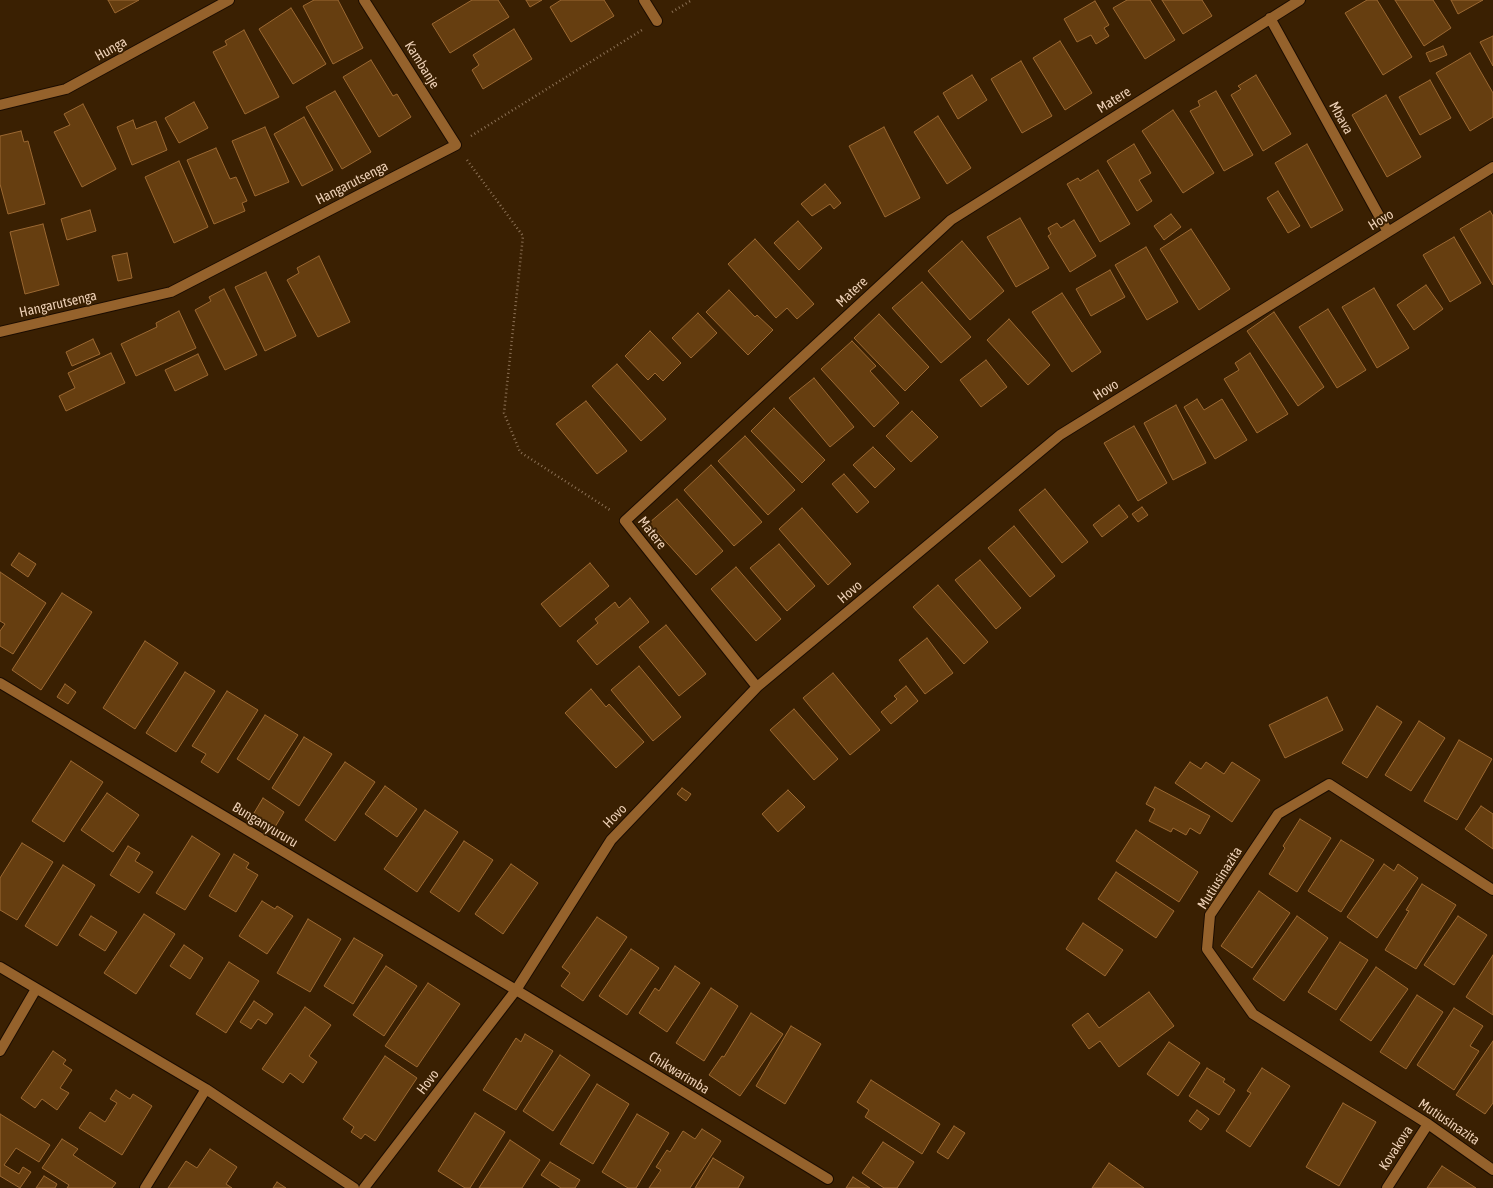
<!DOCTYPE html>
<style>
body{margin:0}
canvas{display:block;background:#3a2002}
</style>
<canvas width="1493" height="1188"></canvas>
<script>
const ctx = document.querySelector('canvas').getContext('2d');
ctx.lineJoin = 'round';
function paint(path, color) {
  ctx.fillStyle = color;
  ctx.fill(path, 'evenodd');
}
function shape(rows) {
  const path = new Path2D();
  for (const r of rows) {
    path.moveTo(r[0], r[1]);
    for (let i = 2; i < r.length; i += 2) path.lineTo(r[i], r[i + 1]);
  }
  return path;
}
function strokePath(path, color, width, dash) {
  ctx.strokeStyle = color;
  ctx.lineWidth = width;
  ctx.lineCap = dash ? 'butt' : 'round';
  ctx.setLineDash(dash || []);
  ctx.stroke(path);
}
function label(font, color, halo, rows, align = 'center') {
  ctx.font = font + ' "Asap Condensed",sans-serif';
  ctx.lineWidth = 4;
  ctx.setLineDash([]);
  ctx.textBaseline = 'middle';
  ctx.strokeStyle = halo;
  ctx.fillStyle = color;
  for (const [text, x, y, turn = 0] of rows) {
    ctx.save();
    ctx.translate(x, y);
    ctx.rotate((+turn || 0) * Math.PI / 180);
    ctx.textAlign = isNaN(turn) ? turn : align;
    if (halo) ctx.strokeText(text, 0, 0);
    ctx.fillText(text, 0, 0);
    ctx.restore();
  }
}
const building = shape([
 [108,0,139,0,115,13,108,0],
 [314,0,338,0,363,48,333,64,303,6,314,0],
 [472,0,498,0,509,17,450,53,432,24,472,0],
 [526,0,542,0,530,7,526,0],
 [561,0,604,0,614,16,571,42,550,7,561,0],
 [1127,0,1150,0,1175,40,1145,59,1113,8,1127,0],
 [1162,0,1202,0,1212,16,1183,34,1162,0],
 [1367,0,1377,0,1412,57,1383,75,1345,13,1367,0],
 [1395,0,1433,0,1451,28,1424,46,1395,0],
 [1451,0,1483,0,1458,14,1451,0],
 [1095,1,1109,25,1104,28,1109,36,1096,44,1091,35,1077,42,1064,19,1095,1],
 [291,8,326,64,293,84,259,29,291,8],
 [514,29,532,59,483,89,472,70,479,65,473,55,514,29],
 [244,30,279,97,245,114,213,52,227,45,225,41,244,30],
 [1493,36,1493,66,1480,42,1493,36],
 [1060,41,1092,93,1065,110,1033,58,1060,41],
 [1443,46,1447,55,1430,62,1426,53,1443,46],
 [1470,53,1493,93,1493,117,1470,131,1436,73,1470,53],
 [371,60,393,96,397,94,411,117,379,137,343,77,371,60],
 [1021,61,1052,116,1022,133,991,79,1021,61],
 [972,75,987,100,958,119,943,93,972,75],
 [1256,75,1291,134,1263,151,1231,95,1241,89,1238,86,1256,75],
 [1430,80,1451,118,1420,135,1399,97,1430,80],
 [335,91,371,152,342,169,306,107,335,91],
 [1216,91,1253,155,1224,171,1190,111,1200,106,1198,101,1216,91],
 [1386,95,1421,157,1387,177,1352,115,1386,95],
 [194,102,208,128,179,143,165,118,194,102],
 [83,104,116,169,82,187,54,132,70,125,64,114,83,104],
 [1173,110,1214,173,1183,193,1142,131,1173,110],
 [938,116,971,168,947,184,914,132,938,116],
 [304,117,333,170,302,186,274,134,304,117],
 [133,120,136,129,156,121,167,150,132,165,117,127,133,120],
 [265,127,289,182,255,196,232,141,265,127],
 [884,127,920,198,885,217,849,146,884,127],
 [21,131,24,142,28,141,45,204,8,214,0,184,0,136,21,131],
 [1134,144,1151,173,1139,180,1152,201,1137,211,1107,161,1134,144],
 [1307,144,1343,210,1311,228,1275,163,1307,144],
 [216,148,230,179,236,177,247,201,242,203,245,211,214,224,187,160,216,148],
 [179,161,208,227,174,243,145,177,179,161],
 [1098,170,1130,224,1100,242,1067,184,1078,178,1080,181,1098,170],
 [825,184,841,203,834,209,830,204,812,216,801,204,825,184],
 [1278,191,1300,226,1288,233,1267,198,1278,191],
 [90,210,96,231,67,240,61,219,90,210],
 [1490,211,1493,216,1493,285,1460,229,1490,211],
 [1171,214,1181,227,1164,240,1154,226,1171,214],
 [1020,218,1049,268,1016,287,987,237,1020,218],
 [1074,220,1096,256,1070,272,1048,236,1051,234,1048,228,1057,223,1061,228,1074,220],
 [798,221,822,248,799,270,774,243,798,221],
 [43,224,59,285,25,294,10,232,43,224],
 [1191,229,1230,289,1199,310,1160,249,1191,229],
 [1454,237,1481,283,1450,302,1423,255,1454,237],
 [755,239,814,304,797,319,787,308,776,318,728,264,755,239],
 [962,241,1004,291,970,320,928,271,962,241],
 [1146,247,1178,302,1147,320,1115,265,1146,247],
 [127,253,132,278,118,281,112,256,127,253],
 [319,256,350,322,318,337,287,280,299,273,297,268,319,256],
 [1110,270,1125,297,1091,316,1076,289,1110,270],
 [266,272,296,336,265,351,235,287,266,272],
 [922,282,971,337,941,363,892,308,922,282],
 [1426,285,1443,309,1414,330,1397,305,1426,285],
 [1374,288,1409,348,1377,368,1342,307,1374,288],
 [224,289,257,355,225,370,195,310,211,301,209,297,224,289],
 [729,290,755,317,757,315,773,330,748,355,706,312,729,290],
 [1062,293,1101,352,1072,372,1032,312,1062,293],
 [1328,309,1366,370,1337,388,1299,327,1328,309],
 [179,311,196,348,136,376,121,344,157,327,156,323,179,311],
 [1274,312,1324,387,1298,406,1247,331,1274,312],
 [698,313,717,333,691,358,672,338,698,313],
 [879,314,929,367,905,391,854,338,879,314],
 [1009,319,1050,365,1028,385,987,340,1009,319],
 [650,331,681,363,663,381,655,373,648,380,625,356,650,331],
 [93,339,100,354,72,366,66,352,93,339],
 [852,341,876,366,870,371,899,403,874,427,821,369,852,341],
 [111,353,125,383,66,411,59,396,75,388,68,373,111,353],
 [1250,353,1288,414,1257,433,1224,379,1239,370,1235,363,1250,353],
 [198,354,208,375,175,391,165,370,198,354],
 [986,360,1007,387,981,407,960,380,986,360],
 [617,364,666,419,641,441,592,386,617,364],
 [814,378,854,427,830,447,789,398,814,378],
 [1197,399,1204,410,1222,399,1247,440,1215,459,1184,407,1197,399],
 [586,401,627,451,597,474,556,424,586,401],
 [1176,405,1206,463,1173,480,1144,423,1176,405],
 [774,408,825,460,802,483,751,431,774,408],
 [912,411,938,437,911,462,886,436,912,411],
 [1134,426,1167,483,1138,501,1104,443,1134,426],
 [745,436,795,490,768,515,718,461,745,436],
 [873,447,895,469,875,488,853,465,873,447],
 [711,465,762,522,734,546,684,490,711,465],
 [844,474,869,502,857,513,832,484,844,474],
 [1045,489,1088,542,1062,563,1019,510,1045,489],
 [677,499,723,551,696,575,649,523,677,499],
 [1119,505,1128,517,1102,537,1093,525,1119,505],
 [1142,507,1148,515,1138,522,1132,514,1142,507],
 [802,508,851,564,828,585,779,529,802,508],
 [1014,526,1055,576,1030,597,988,548,1014,526],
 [779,544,815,586,787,611,750,568,779,544],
 [19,553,36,564,28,577,11,565,19,553],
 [980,560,1021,608,996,629,955,580,980,560],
 [590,563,609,586,560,627,541,604,590,563],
 [736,567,781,619,756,641,711,589,736,567],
 [0,572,46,603,13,654,0,646,0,631,5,624,0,621,0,572],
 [938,585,988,642,964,664,913,607,938,585],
 [62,593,92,612,41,690,12,670,62,593],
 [630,598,649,622,597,665,577,641,598,623,595,619,615,602,619,608,630,598],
 [666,625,706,674,679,696,639,647,666,625],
 [927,638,953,673,925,694,899,660,927,638],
 [145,641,178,663,135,729,103,708,145,641],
 [639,666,681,717,653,741,611,690,639,666],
 [185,672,215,691,176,752,146,733,185,672],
 [833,673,880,730,850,755,803,698,833,673],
 [65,684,76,692,68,704,57,697,65,684],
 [906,686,918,701,891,724,881,712,897,699,894,696,906,686],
 [591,689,606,707,609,704,644,742,616,768,565,713,591,689],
 [227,691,258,710,218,773,201,762,206,754,192,746,227,691],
 [1327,697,1343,730,1285,758,1269,725,1327,697],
 [1377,706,1402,722,1367,778,1342,763,1377,706],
 [794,709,838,759,814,780,770,730,794,709],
 [265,715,298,735,269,780,237,759,265,715],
 [1419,721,1445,738,1411,791,1385,775,1419,721],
 [304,737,332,754,299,806,272,788,304,737],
 [1459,740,1492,759,1457,820,1424,801,1459,740],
 [71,761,103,782,64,842,32,821,71,761],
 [345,762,375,782,335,841,305,820,345,762],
 [1190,762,1201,769,1206,762,1224,774,1232,762,1260,780,1232,822,1175,783,1190,762],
 [385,786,417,809,397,837,365,814,385,786],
 [1155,787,1210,816,1200,834,1190,828,1186,835,1173,828,1171,832,1149,821,1155,809,1146,804,1155,787],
 [682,788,691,794,686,801,677,794,682,788],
 [788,790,805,807,778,832,762,814,788,790],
 [107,793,139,815,113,852,81,830,107,793],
 [263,798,284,812,275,827,254,813,263,798],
 [1481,806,1493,814,1493,849,1465,829,1481,806],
 [425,810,458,832,417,892,384,869,425,810],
 [1300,819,1331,838,1297,892,1269,874,1285,848,1283,846,1300,819],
 [1136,830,1198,872,1179,902,1116,861,1136,830],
 [192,836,220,854,185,910,156,893,192,836],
 [1341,840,1374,860,1341,912,1308,891,1341,840],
 [464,841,493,860,459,912,430,892,464,841],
 [22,843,53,862,17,920,0,910,0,878,22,843],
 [128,846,140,853,135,861,153,872,139,893,110,875,128,846],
 [234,854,249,863,246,868,258,875,236,912,209,896,234,854],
 [511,864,538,883,503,934,475,914,511,864],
 [1384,864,1394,871,1398,864,1418,878,1377,938,1347,917,1384,864],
 [63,865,95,885,57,946,25,926,63,865],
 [1116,872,1174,911,1156,938,1098,899,1116,872],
 [1422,884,1456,905,1416,969,1385,950,1409,911,1406,910,1422,884],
 [1259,891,1290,913,1252,968,1221,946,1259,891],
 [262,901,275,909,277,906,293,916,267,954,239,936,262,901],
 [144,914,175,934,136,994,104,973,144,914],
 [91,916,117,932,105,951,79,935,91,916],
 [1297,916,1328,938,1284,1001,1253,979,1297,916],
 [1458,916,1487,935,1454,985,1424,965,1458,916],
 [597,917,627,937,583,1001,561,986,570,973,562,967,597,917],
 [308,919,341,939,310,992,277,973,308,919],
 [1083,923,1123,950,1105,976,1066,949,1083,923],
 [354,938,383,955,353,1004,324,986,354,938],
 [1340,942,1368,960,1336,1010,1308,992,1340,942],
 [184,945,203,958,190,979,170,966,184,945],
 [631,949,659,968,627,1015,599,996,631,949],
 [1493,955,1493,1015,1466,997,1493,955],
 [229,962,259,981,226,1033,196,1014,229,962],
 [386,966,417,986,384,1036,353,1015,386,966],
 [675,966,700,983,667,1032,639,1013,655,988,659,991,675,966],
 [1376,967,1408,989,1371,1041,1340,1020,1376,967],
 [428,983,460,1004,417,1067,385,1046,428,983],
 [711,988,738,1006,704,1061,676,1043,711,988],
 [1149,992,1174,1026,1119,1067,1100,1041,1089,1049,1072,1025,1088,1013,1099,1028,1149,992],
 [1417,995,1443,1012,1406,1069,1380,1052,1417,995],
 [254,1001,273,1014,266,1024,258,1019,251,1029,240,1022,254,1001],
 [305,1007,331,1025,309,1056,317,1062,303,1083,290,1073,283,1083,262,1069,305,1007],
 [1454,1008,1483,1026,1470,1046,1479,1051,1454,1090,1417,1065,1454,1008],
 [751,1013,783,1034,740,1096,709,1075,722,1056,724,1057,751,1013],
 [791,1026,821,1044,785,1104,756,1086,791,1026],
 [525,1034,553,1051,516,1110,483,1090,516,1038,521,1042,525,1034],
 [1493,1041,1493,1103,1485,1114,1456,1095,1493,1041],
 [1169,1042,1200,1063,1178,1096,1147,1074,1169,1042],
 [53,1051,66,1060,63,1064,72,1070,60,1088,69,1093,57,1110,42,1099,35,1108,21,1098,53,1051],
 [560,1055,590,1075,553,1131,523,1111,560,1055],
 [385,1056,417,1078,375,1141,365,1134,361,1139,351,1132,354,1127,343,1119,385,1056],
 [1207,1068,1225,1079,1223,1082,1235,1090,1219,1115,1189,1096,1207,1068],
 [1262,1068,1290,1086,1250,1147,1226,1131,1251,1093,1247,1091,1262,1068],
 [871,1080,940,1124,922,1154,865,1117,869,1110,857,1102,871,1080],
 [597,1084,629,1104,593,1164,560,1144,597,1084],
 [116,1090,130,1099,133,1094,152,1106,122,1155,79,1128,90,1112,105,1122,117,1103,110,1099,116,1090],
 [1343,1103,1376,1122,1339,1186,1306,1167,1343,1103],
 [1197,1110,1209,1119,1201,1130,1189,1121,1197,1110],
 [475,1113,505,1132,470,1188,465,1188,438,1171,475,1113],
 [0,1114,50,1145,39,1162,16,1148,4,1165,19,1174,23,1167,31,1172,20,1188,0,1176,0,1114],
 [637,1114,669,1133,636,1188,628,1188,602,1172,637,1114],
 [954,1126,965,1133,948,1159,937,1152,954,1126],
 [702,1129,721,1141,690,1188,649,1188,661,1170,656,1167,667,1150,670,1152,683,1131,695,1139,702,1129],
 [62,1139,78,1149,73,1155,116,1183,112,1188,67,1188,69,1185,42,1168,62,1139],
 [510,1140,540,1160,522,1188,479,1188,510,1140],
 [883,1142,914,1162,897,1188,884,1188,862,1173,883,1142],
 [210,1149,237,1167,226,1184,232,1188,168,1188,186,1161,197,1168,210,1149],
 [713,1158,744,1177,738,1188,695,1188,713,1158],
 [550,1162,580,1180,575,1188,561,1188,541,1175,550,1162],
 [1109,1163,1144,1188,1092,1188,1109,1163],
 [1442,1166,1476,1188,1427,1188,1442,1166],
 [44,1176,57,1184,55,1188,36,1188,44,1176],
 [853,1177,870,1188,846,1188,853,1177],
 [277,1182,286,1188,273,1188,277,1182]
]);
const path = shape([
 [672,12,692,0],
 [471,136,642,30],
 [467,160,523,236,504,413,520,452,610,510]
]);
const street = shape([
 [644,0,657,21],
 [1270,18,1388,232],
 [0,105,66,89,229,0],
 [0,332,171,292,456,145,364,0],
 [0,683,516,990,828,1179],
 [757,687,625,521,951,220,1300,0],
 [1493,890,1329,784,1278,814,1210,915,1207,949,1253,1014,1428,1124,1493,1170],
 [0,967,206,1089,354,1188],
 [0,1051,36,989],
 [145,1188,206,1089],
 [364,1188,516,990,611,840,757,687,1060,435,1493,167],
 [1387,1188,1428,1124]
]);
const streetNames = [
 ["Hunga",111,49,-29],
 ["Kambanje",422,65,58],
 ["Matere",1114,100,-32],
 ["Mbava",1341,118,61],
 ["Hangarutsenga",352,183,-27],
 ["Hovo",1381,220,-32],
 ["Matere",852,292,-43],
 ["Hangarutsenga",58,304,-13],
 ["Hovo",1106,390,-32],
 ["Matere",652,533,52],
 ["Hovo",850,592,-40],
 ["Hovo",615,816,-46],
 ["Bunganyururu",265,825,31],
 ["Mutiusinazita",1220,878,-58],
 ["Chikwarimba",679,1073,31],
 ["Hovo",428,1082,-53],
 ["Mutiusinazita",1449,1122,34],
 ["Kovakova",1396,1148,-57]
];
paint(building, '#663e10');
strokePath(building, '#9b6832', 1);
strokePath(street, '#1b0c00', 12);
strokePath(path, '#8c7155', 2.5, [1, 3]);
strokePath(street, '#95622c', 10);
label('14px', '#eccfb5', '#3a2002', streetNames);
</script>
